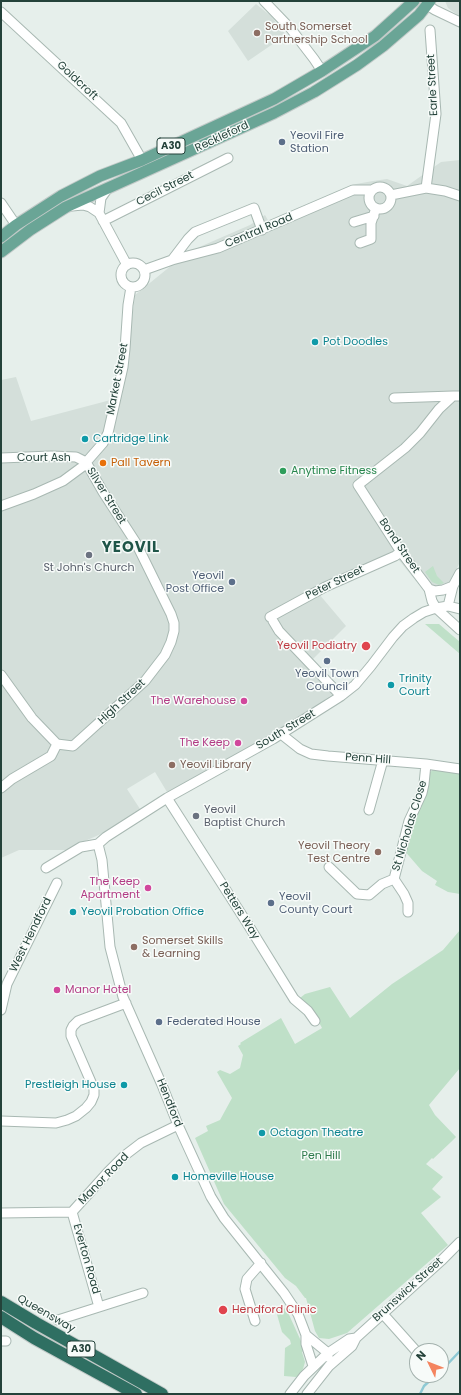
<!DOCTYPE html>
<style>
body{margin:0}
#map{position:relative;width:461px;height:1395px;overflow:hidden;background:#e6efeb;font-family:Poppins,sans-serif}
canvas{display:block}
.frame{position:absolute;inset:0;border:2px solid #24423a;pointer-events:none}
.north{position:absolute;left:409px;top:1343px;width:40px;height:40px;box-sizing:border-box;background:#f7fbf9;border:1px solid #a3b1ad;border-radius:50%;rotate:313deg;font-size:11px;font-weight:700;line-height:16px;text-align:center;color:#24423a}
.north::after{content:'';display:block;margin:auto;width:14px;height:18px;background:#f4845f;clip-path:polygon(50% 0,100% 100%,50% 72%,0 100%)}
</style>
<div id="map">
<canvas width="461" height="1395"></canvas>
<div class="frame"></div>
<div class="north">N</div>
</div>
<script>
const ctx = document.querySelector('canvas').getContext('2d');
ctx.lineJoin = 'round';
function paint(path, color) {
  ctx.fillStyle = color;
  ctx.fill(path, 'evenodd');
}
function shape(rows) {
  const path = new Path2D();
  for (const r of rows) {
    if (r.length === 3) {
      path.moveTo(r[0] + r[2], r[1]);
      path.arc(r[0], r[1], r[2], 0, 2 * Math.PI);
      continue;
    }
    path.moveTo(r[0], r[1]);
    for (let i = 2; i < r.length; i += 2) path.lineTo(r[i], r[i + 1]);
  }
  return path;
}
function strokePath(path, color, width, dash) {
  ctx.strokeStyle = color;
  ctx.lineWidth = width;
  ctx.lineCap = dash ? 'butt' : 'round';
  ctx.setLineDash(dash || []);
  ctx.stroke(path);
}
function label(font, color, halo, rows, align = 'center') {
  ctx.font = font + ' Poppins,sans-serif';
  ctx.lineWidth = 3;
  ctx.setLineDash([]);
  ctx.textBaseline = 'middle';
  ctx.strokeStyle = halo;
  ctx.fillStyle = color;
  for (const [text, x, y, turn = 0] of rows) {
    ctx.save();
    ctx.translate(x, y);
    ctx.rotate((+turn || 0) * Math.PI / 180);
    ctx.textAlign = isNaN(turn) ? turn : align;
    if (halo) ctx.strokeText(text, 0, 0);
    ctx.fillText(text, 0, 0);
    ctx.restore();
  }
}
const built = shape([
 [445,1,460,1,460,17,448,8],
 [256,4,271,16,286,35,248,61,228,31],
 [460,160,460,562,450,582,437,588,416,581,398,559,319,594,346,626,311,661,338,690,310,711,261,741,212,769,167,792,155,772,127,789,140,809,110,830,76,845,69,850,19,850,1,858,1,380,16,377,31,421,122,397,135,295,188,252,250,225,265,215,269,222,356,184,373,181,387,179,407,186,441,162]
]);
const green = shape([
 [433,566,437,576,444,583,439,585,432,582,425,572],
 [425,624,439,624,460,642,460,654],
 [435,768,460,773,460,894,448,892,435,885,437,881,422,871,403,849,429,773],
 [460,930,460,1068,429,1105,435,1115,456,1137,451,1142,433,1159,432,1158,426,1164,443,1177,432,1189,441,1197,421,1213,448,1245,347,1333,329,1339,319,1338,315,1331,306,1298,305,1298,296,1286,285,1278,224,1204,195,1138,208,1131,206,1126,220,1120,232,1098,217,1072,220,1070,230,1074,240,1068,243,1055,238,1046,241,1044,240,1043,281,1018,295,1044,322,1028,313,1011,302,1001,300,998,305,994,330,987,350,1018,392,984,443,950],
 [286,1308,305,1350,302,1352,305,1362,303,1369,300,1374,296,1377,284,1376,285,1348,291,1344,290,1340,282,1332,276,1311]
]);
const stream = shape([
 [441,1371,460,1351],
 [420,1394,424,1386,436,1375]
]);
const minor = shape([
 [264,1,291,29,314,59,322,71],
 [427,1,427,5,435,10,460,22],
 [1,12,121,123,142,160],
 [380,198,11],
 [426,188,436,114,430,30],
 [391,195,426,188,445,191,460,196],
 [1,203,16,225],
 [72,206,83,205,90,207,99,213,127,265],
 [99,213,101,198,108,188],
 [103,221,228,158],
 [354,222,374,216],
 [360,243,371,239,371,223,376,208],
 [172,260,188,239,195,232,254,208,262,230],
 [133,275,12],
 [144,270,172,260,218,248,353,190,372,190],
 [460,396,453,396,439,409,420,433,405,448,358,485,401,552,429,589,432,601,436,608,460,630],
 [394,398,453,396],
 [1,458,51,456,76,457,86,462],
 [1,506,34,494,63,481,82,467,103,443,108,433,123,367,125,349,128,305,131,287],
 [429,589,435,591,443,590,453,586],
 [448,606,453,586,460,573],
 [270,617,325,587,395,556,401,552],
 [273,621,279,631,341,696],
 [1,675,32,718,57,744],
 [281,734,300,749,311,754,328,756,426,764,460,769],
 [57,744,73,746,145,681,165,655,171,642,174,631,174,623,171,614,136,543,103,492,86,462],
 [1,788,12,779,51,756,57,744],
 [167,798,247,923,294,999,308,1011,315,1021],
 [369,810,383,760],
 [98,844,102,860,110,947,123,997,162,1085,178,1125,211,1197,224,1218,284,1293,298,1314,306,1335,306,1344,313,1366],
 [98,844,106,837,167,798,273,739,341,696,355,685,371,666,393,637,403,626,414,618,424,612,436,608,448,606,460,609],
 [329,867,357,894,369,895,382,884,394,879,409,821,422,793,424,784,426,764],
 [46,868,81,847,98,844],
 [394,879,404,894,408,903,408,912],
 [1,1010,7,984,57,883],
 [1,1121,56,1123,67,1120,76,1116,86,1108,91,1102,94,1095,94,1089,71,1036,71,1030,73,1026,78,1021,126,1003],
 [1,1213,72,1212,108,1172,124,1156,141,1143,178,1125],
 [99,1307,143,1293],
 [383,1314,417,1352],
 [58,1320,99,1307,72,1212],
 [255,1321,245,1289,247,1279,261,1263],
 [306,1335,328,1353,328,1357],
 [1,1341,6,1341],
 [290,1394,304,1376,328,1353,349,1339,356,1338],
 [307,1394,329,1366,352,1346,356,1338,441,1261,460,1242]
]);
const major = shape([
 [1,237,16,225,61,196,100,176,142,160,274,99,322,71,375,36,414,1],
 [1,252,30,230,66,207,274,113,314,92,357,65,383,46,419,15,430,1]
]);
const highway = shape([
 [1,1302,36,1323,162,1394],
 [1,1317,34,1338,136,1394]
]);
const markers = [
 [257,33,4,"#8d6e63"],
 [282,142,4,"#5c6f8a"],
 [315,342,4,"#0f9aa8"],
 [85,439,4,"#0f9aa8"],
 [103,463,4,"#e8710a"],
 [283,471,4,"#2e9e5b"],
 [89,555,4,"#6b7280"],
 [232,582,4,"#5c6f8a"],
 [366,646,5,"#e0444e"],
 [327,661,4,"#5c6f8a"],
 [391,685,4,"#0f9aa8"],
 [244,701,4,"#d1479c"],
 [238,743,4,"#d1479c"],
 [172,765,4,"#8d6e63"],
 [196,816,4,"#6b7280"],
 [378,852,4,"#8d6e63"],
 [148,888,4,"#d1479c"],
 [271,903,4,"#5c6f8a"],
 [73,912,4,"#0f9aa8"],
 [134,947,4,"#8d6e63"],
 [57,990,4,"#d1479c"],
 [159,1022,4,"#5c6f8a"],
 [124,1085,4,"#0f9aa8"],
 [262,1133,4,"#0f9aa8"],
 [175,1177,4,"#0f9aa8"],
 [223,1310,5,"#e0444e"]
];
const shields = [
 [171,146,28],
 [81,1349,28]
];
const shieldNames = [
 ["A30",171,146],
 ["A30",81,1349]
];
const educationNames = [
 ["South Somerset",265,27],
 ["Partnership School",265,40],
 ["Yeovil Library",180,765],
 ["Yeovil Theory",370,846,"right"],
 ["Test Centre",370,859,"right"],
 ["Somerset Skills",142,941],
 ["& Learning",142,954]
];
const streetNames = [
 ["Goldcroft",77,81,43],
 ["Earle Street",433,85,-93],
 ["Reckleford",222,137,-25],
 ["Cecil Street",165,189,-27],
 ["Central Road",259,231,-23],
 ["Market Street",118,379,-79],
 ["Court Ash",44,458],
 ["Silver Street",106,496,58],
 ["Bond Street",399,546,56],
 ["Peter Street",335,583,-26],
 ["High Street",122,702,-43],
 ["South Street",286,730,-31],
 ["Penn Hill",368,759,4],
 ["St Nicholas Close",410,826,-73],
 ["Petters Way",239,911,58],
 ["West Hendford",31,935,-64],
 ["Hendford",169,1103,68],
 ["Manor Road",104,1179,-46],
 ["Everton Road",86,1259,74],
 ["Brunswick Street",408,1290,-42],
 ["Queensway",46,1314,30]
];
const serviceNames = [
 ["Yeovil Fire",290,136],
 ["Station",290,149],
 ["Yeovil",224,576,"right"],
 ["Post Office",224,589,"right"],
 ["Yeovil Town",327,674,"center"],
 ["Council",327,687,"center"],
 ["Yeovil",279,897],
 ["County Court",279,910],
 ["Federated House",167,1022]
];
const cultureNames = [
 ["Pot Doodles",323,342],
 ["Cartridge Link",93,439],
 ["Trinity",399,679],
 ["Court",399,692],
 ["Yeovil Probation Office",81,912],
 ["Prestleigh House",116,1085,"right"],
 ["Octagon Theatre",270,1133],
 ["Homeville House",183,1177]
];
const foodNames = [
 ["Pall Tavern",111,463]
];
const leisureNames = [
 ["Anytime Fitness",291,471]
];
const worshipNames = [
 ["St John's Church",89,568],
 ["Yeovil",204,810,"left"],
 ["Baptist Church",204,823,"left"]
];
const healthNames = [
 ["Yeovil Podiatry",357,646],
 ["Hendford Clinic",232,1310,"left"]
];
const hotelNames = [
 ["The Warehouse",236,701],
 ["The Keep",230,743],
 ["The Keep",140,882],
 ["Apartment",140,895],
 ["Manor Hotel",65,990,"left"]
];
const parkNames = [
 ["Pen Hill",321,1156]
];
const districtNames = [
 ["YEOVIL",131,548]
];
paint(built, '#d4dfda');
paint(green, '#bfe0c8');
strokePath(stream, '#8ec9d4', 2.5);
strokePath(minor, '#a8b8b2', 11);
strokePath(major, '#c2cac8', 13);
strokePath(highway, '#c2cac8', 14);
strokePath(minor, '#fff', 9);
strokePath(major, '#6aa596', 11);
strokePath(highway, '#2f6f62', 12);
for (const [x, y, r, color] of markers) {
  const dot = new Path2D();
  dot.arc(x, y, r, 0, 2 * Math.PI);
  ctx.fillStyle = color;
  ctx.fill(dot);
  strokePath(dot, '#f7fbf9', 1.5);
}
for (const [x, y, w] of shields) {
  const box = new Path2D();
  box.roundRect(x - w / 2, y - 8, w, 16, 3);
  ctx.fillStyle = '#f7fbf9';
  ctx.fill(box);
  strokePath(box, '#24423a', 1);
}
label('bold 10px', '#24423a', null, shieldNames);
label('11px', '#785e54', '#f7fbf9', educationNames, 'left');
label('11px', '#24423a', '#f7fbf9', streetNames);
label('11px', '#4e5e75', '#f7fbf9', serviceNames, 'left');
label('11px', '#0d838f', '#f7fbf9', cultureNames, 'left');
label('11px', '#c56008', '#f7fbf9', foodNames, 'left');
label('11px', '#27864d', '#f7fbf9', leisureNames, 'left');
label('11px', '#5b616d', '#f7fbf9', worshipNames);
label('11px', '#be3a42', '#f7fbf9', healthNames, 'right');
label('11px', '#b23c85', '#f7fbf9', hotelNames, 'right');
label('11px', '#2d7a4b', '#f7fbf9', parkNames);
ctx.letterSpacing = '1px';
label('bold 15px', '#1f5548', '#f7fbf9', districtNames);
ctx.letterSpacing = '0px';
</script>
